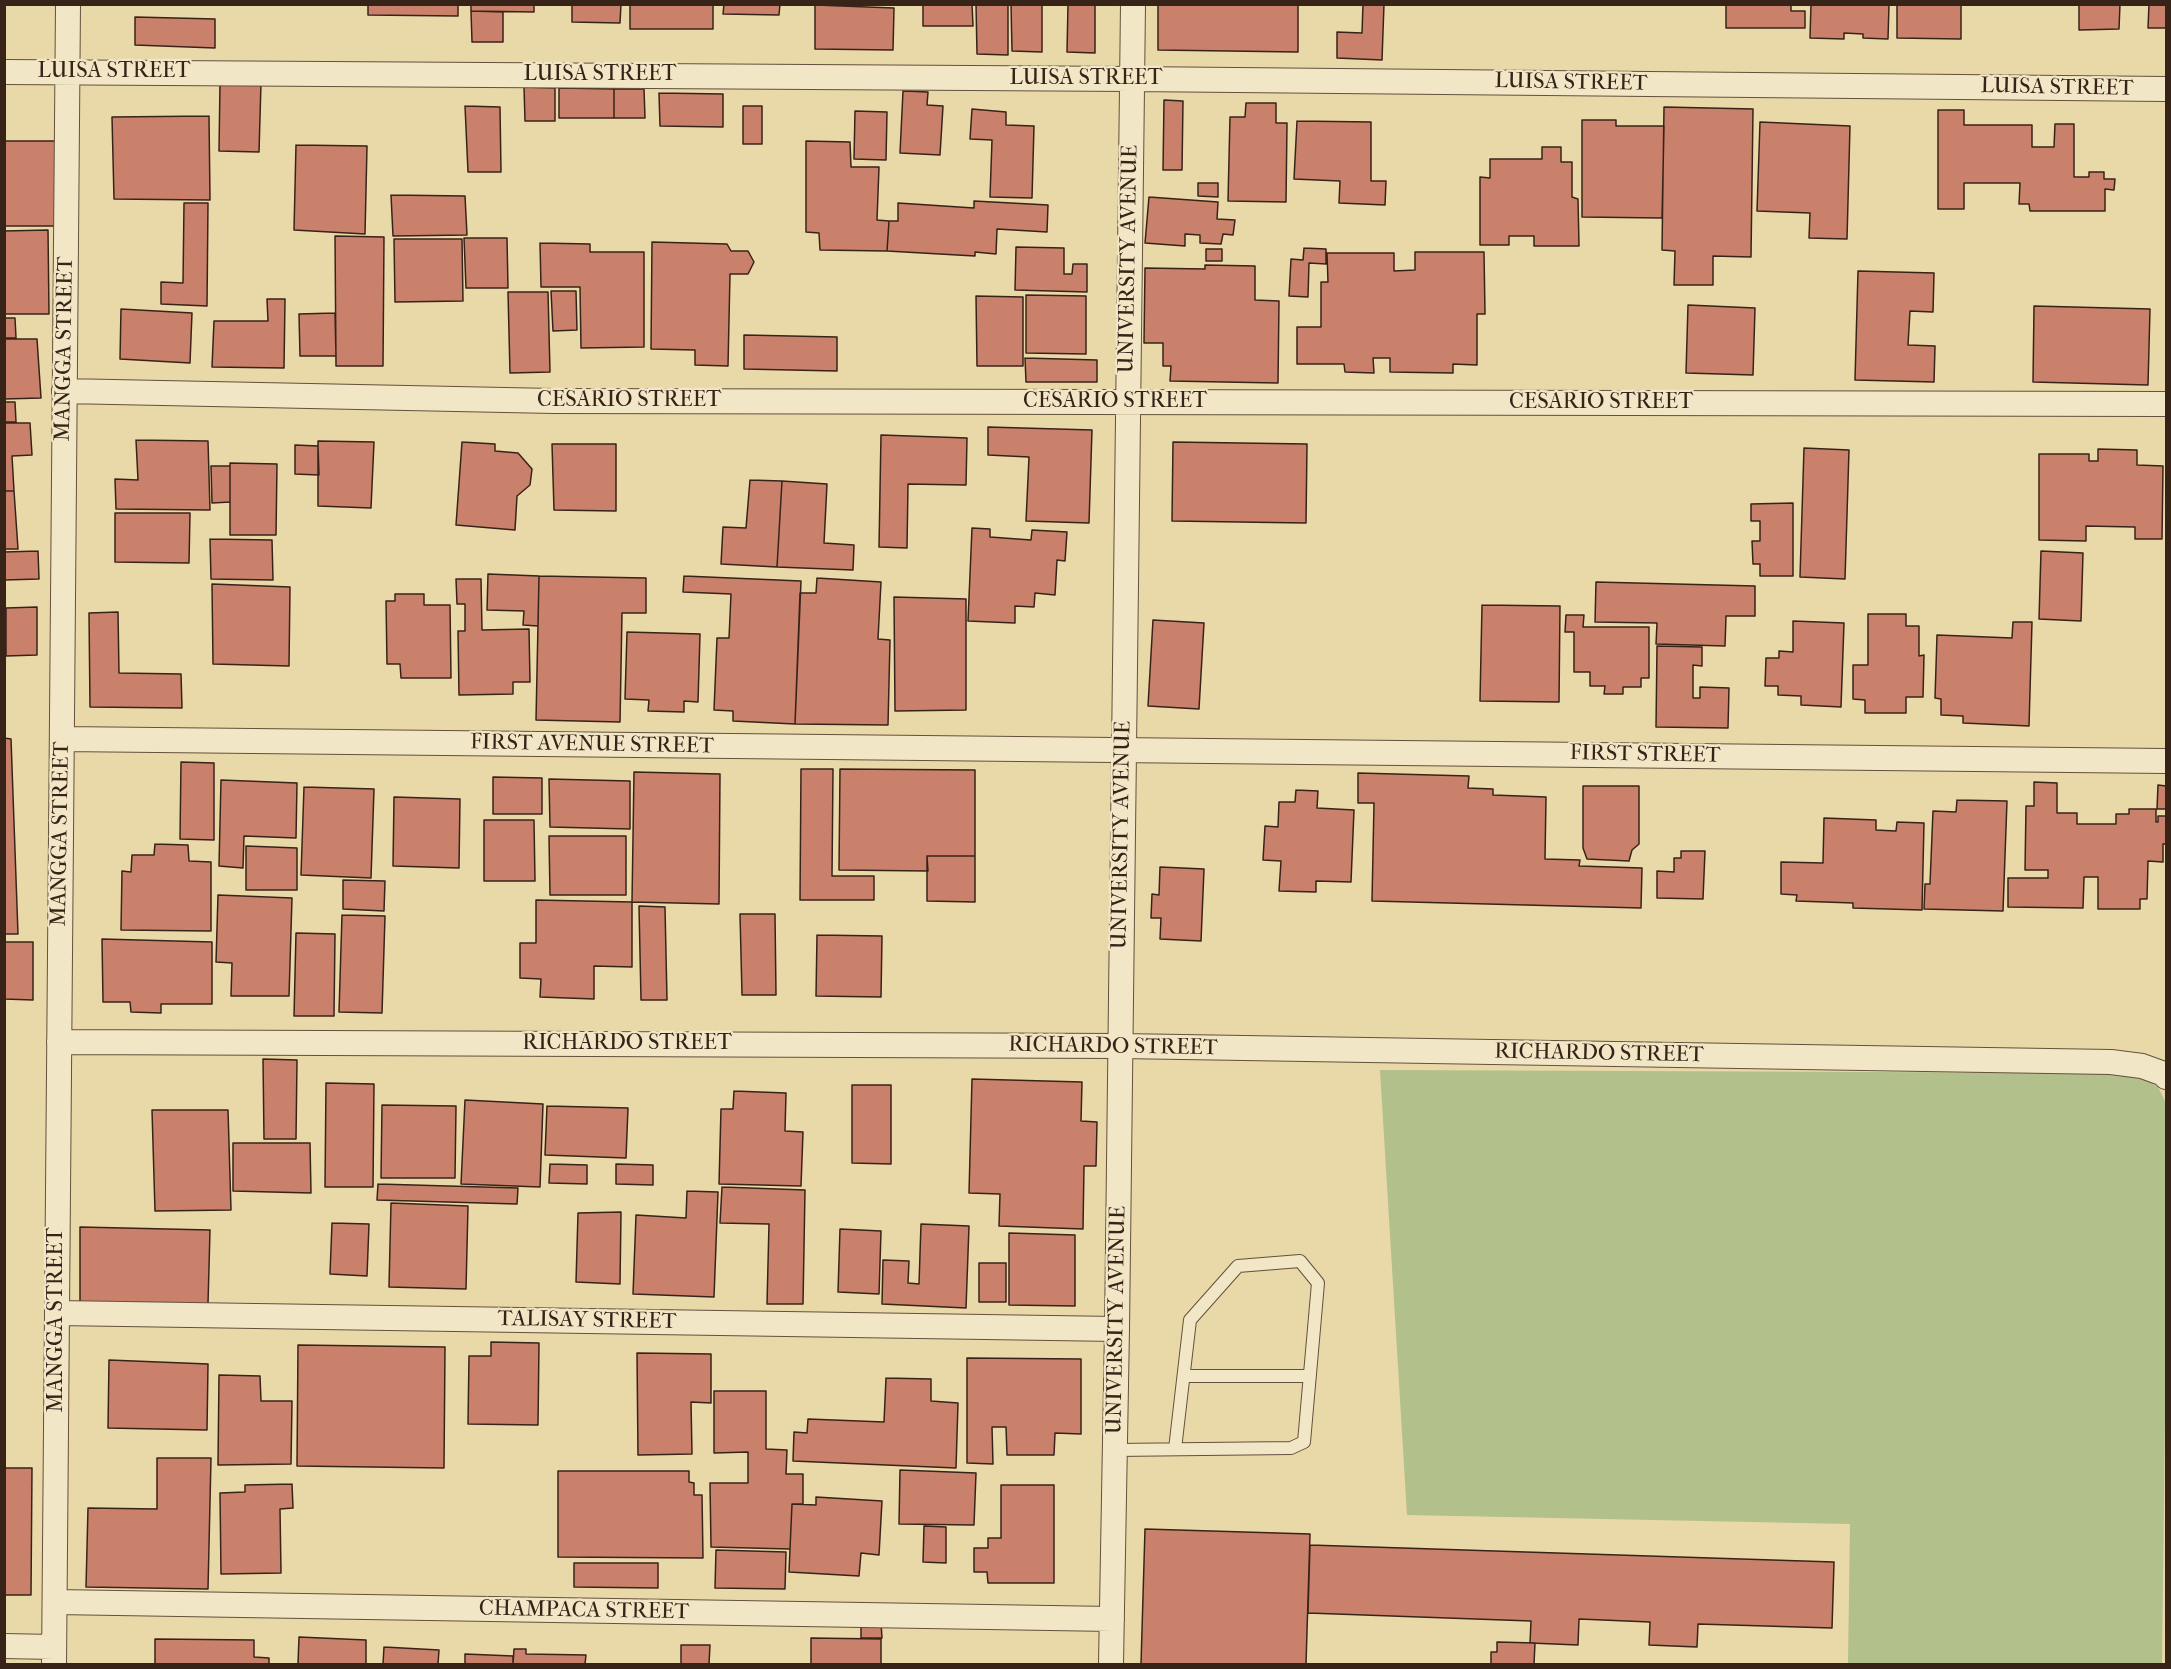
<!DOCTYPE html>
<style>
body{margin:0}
#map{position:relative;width:2171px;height:1669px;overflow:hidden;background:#e9d8a8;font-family:"IM FELL French Canon",serif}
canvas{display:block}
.frame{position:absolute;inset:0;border:6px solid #382319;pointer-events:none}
</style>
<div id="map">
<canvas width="2171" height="1669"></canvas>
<div class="frame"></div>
</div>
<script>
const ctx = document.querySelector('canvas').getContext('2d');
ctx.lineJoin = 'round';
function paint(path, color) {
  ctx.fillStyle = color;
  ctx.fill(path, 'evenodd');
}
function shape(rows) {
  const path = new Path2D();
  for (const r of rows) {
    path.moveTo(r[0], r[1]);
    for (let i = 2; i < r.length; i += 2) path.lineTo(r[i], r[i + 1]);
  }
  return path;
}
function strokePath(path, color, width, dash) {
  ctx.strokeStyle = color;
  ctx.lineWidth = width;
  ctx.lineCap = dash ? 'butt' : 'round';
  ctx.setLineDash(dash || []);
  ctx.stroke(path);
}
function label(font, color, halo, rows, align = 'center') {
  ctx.font = font + ' "IM FELL French Canon",serif';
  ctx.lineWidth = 4.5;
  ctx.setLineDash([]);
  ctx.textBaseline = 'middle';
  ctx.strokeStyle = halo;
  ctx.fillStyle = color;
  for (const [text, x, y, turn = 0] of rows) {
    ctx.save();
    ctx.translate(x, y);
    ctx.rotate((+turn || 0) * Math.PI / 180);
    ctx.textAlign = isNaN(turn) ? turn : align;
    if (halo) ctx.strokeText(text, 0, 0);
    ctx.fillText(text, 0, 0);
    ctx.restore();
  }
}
const green = shape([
 [1380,1070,2116,1073,2141,1076,2158,1087,2166,1103,2166,1334,2162,1664,1848,1664,1850,1524,1407,1515]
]);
const building = shape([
 [368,4,458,4,458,16,368,15,368,4],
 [471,4,534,4,534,12,471,11,471,4],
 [572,4,621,4,620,23,572,22,572,4],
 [630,4,713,4,713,29,630,29,630,4],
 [724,4,780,4,779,15,723,14,724,4],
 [923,4,972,4,973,26,923,26,923,4],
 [976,4,1008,4,1008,55,977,54,976,4],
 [1011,4,1042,4,1042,52,1012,51,1011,4],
 [1068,4,1095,4,1095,53,1067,52,1068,4],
 [1158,4,1298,4,1298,52,1158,50,1158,4],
 [1363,4,1384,4,1382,60,1337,58,1337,32,1362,33,1363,4],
 [1726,4,1791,4,1791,11,1805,11,1805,28,1726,28,1726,4],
 [1811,4,1889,4,1888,39,1863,38,1863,34,1844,33,1844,39,1810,38,1811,4],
 [1897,4,1961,4,1961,39,1897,38,1897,4],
 [2079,4,2120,4,2119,29,2079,30,2079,4],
 [2149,4,2166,4,2166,28,2148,28,2149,4],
 [815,5,894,8,893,50,815,49,815,5],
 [471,11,503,12,503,42,472,42,471,11],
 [135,17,215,19,215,48,135,45,135,17],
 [220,83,261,83,259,152,219,151,220,83],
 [524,87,555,88,555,121,525,121,524,87],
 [559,88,614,89,614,118,559,118,559,88],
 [614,89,644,89,645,118,614,118,614,89],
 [903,91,928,92,927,105,943,106,940,155,900,153,903,91],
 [659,93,723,94,723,127,660,126,659,93],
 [1164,100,1183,101,1182,170,1163,170,1164,100],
 [1246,103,1276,103,1276,123,1287,123,1286,202,1228,201,1230,117,1245,117,1246,103],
 [465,106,500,107,501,172,468,172,465,106],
 [743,106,762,106,762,144,743,144,743,106],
 [1664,107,1753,109,1751,257,1713,256,1713,285,1674,285,1675,251,1662,250,1664,107],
 [972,109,1006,112,1006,125,1034,126,1032,198,990,197,992,140,970,139,972,109],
 [1938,110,1964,110,1964,125,2032,125,2032,147,2054,147,2055,124,2074,124,2074,177,2089,177,2089,172,2104,172,2104,179,2115,179,2114,190,2105,189,2105,211,2030,211,2029,204,2019,204,2020,183,1964,183,1964,209,1938,209,1938,110],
 [855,111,887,112,886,160,854,159,855,111],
 [209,116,210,200,114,199,112,117,209,116],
 [1582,120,1616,120,1616,126,1664,126,1662,218,1582,217,1582,120],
 [1297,121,1371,122,1371,181,1386,181,1385,205,1339,203,1340,181,1294,179,1297,121],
 [1760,122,1850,126,1847,239,1809,238,1810,213,1757,211,1760,122],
 [4,141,56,141,57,226,4,226,4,141],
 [806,141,850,142,851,167,879,167,877,220,889,221,887,251,820,250,819,233,806,232,806,141],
 [296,145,367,146,365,234,294,230,296,145],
 [1542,147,1561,147,1561,162,1572,162,1572,197,1578,199,1579,246,1534,246,1534,236,1509,236,1509,245,1480,245,1480,177,1490,178,1490,159,1542,159,1542,147],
 [1198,183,1218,183,1218,197,1198,196,1198,183],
 [391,195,465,196,467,235,393,236,391,195],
 [1149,197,1218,202,1217,219,1235,220,1233,235,1223,234,1221,244,1200,243,1200,235,1185,234,1185,246,1145,243,1149,197],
 [974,201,1048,205,1047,232,997,229,996,254,975,252,975,256,887,251,889,221,898,221,898,203,974,208,974,201],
 [184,203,208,203,207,306,161,304,161,282,183,283,184,203],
 [48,230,49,314,4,314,4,231,48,230],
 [335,236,384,237,383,366,336,366,335,236],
 [464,238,507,238,508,288,466,288,464,238],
 [394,239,462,239,463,301,395,302,394,239],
 [652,242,727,244,731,251,748,251,754,262,748,274,730,274,728,366,695,365,695,350,651,349,652,242],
 [540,243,590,244,590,252,644,252,644,347,581,348,580,287,541,287,540,243],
 [1016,247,1064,248,1064,274,1072,274,1073,264,1087,264,1087,292,1015,290,1016,247],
 [1304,248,1326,249,1326,264,1309,263,1308,297,1289,296,1291,259,1303,260,1304,248],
 [1206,249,1222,249,1222,261,1206,261,1206,249],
 [1415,252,1484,252,1485,314,1477,314,1477,365,1453,364,1453,373,1390,372,1390,358,1373,358,1374,373,1345,372,1344,364,1297,364,1297,327,1321,327,1321,282,1328,282,1327,253,1394,253,1394,271,1415,270,1415,252],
 [1205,265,1255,266,1255,300,1279,301,1278,383,1170,381,1171,366,1163,366,1163,343,1144,343,1145,268,1205,269,1205,265],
 [1858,271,1934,273,1933,312,1910,311,1908,345,1935,346,1934,382,1855,380,1858,271],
 [551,291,576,291,577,330,553,331,551,291],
 [508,292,548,292,550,372,510,373,508,292],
 [1026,295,1086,296,1086,354,1026,353,1026,295],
 [976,296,1023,297,1023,366,977,366,976,296],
 [267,299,285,299,284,368,212,367,214,321,268,321,267,299],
 [1688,305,1755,308,1753,375,1686,373,1688,305],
 [2034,306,2150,309,2148,385,2033,382,2034,306],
 [121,309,192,313,190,363,120,359,121,309],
 [335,313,336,356,300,356,299,314,335,313],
 [4,318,15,318,16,338,4,338,4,318],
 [744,335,837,337,837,371,744,369,744,335],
 [4,339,37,339,41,398,4,399,4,339],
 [1025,358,1097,360,1097,382,1026,382,1025,358],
 [4,402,15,402,16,422,4,422,4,402],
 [4,423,30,423,32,455,12,456,14,491,4,491,4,423],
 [988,427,1092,430,1089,523,1026,521,1029,457,988,455,988,427],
 [881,435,967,438,966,485,908,484,907,548,879,547,881,435],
 [136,440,208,441,210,510,116,509,115,479,138,480,136,440],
 [318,441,374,442,371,508,318,506,318,441],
 [462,442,495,444,495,451,518,453,532,469,530,485,517,496,515,530,456,525,462,442],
 [1173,442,1307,444,1306,523,1172,521,1173,442],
 [552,444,616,444,616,511,554,510,552,444],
 [295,445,318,446,319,475,295,474,295,445],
 [1804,448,1849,450,1845,579,1800,577,1804,448],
 [2098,449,2137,450,2137,465,2163,466,2162,539,2135,539,2135,527,2086,526,2086,541,2039,540,2039,454,2089,454,2089,461,2098,461,2098,449],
 [230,463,277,464,276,535,230,535,230,463],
 [211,466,230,466,230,502,212,503,211,466],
 [750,480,782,481,777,567,721,564,723,527,746,528,750,480],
 [782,481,827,484,824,543,854,545,853,570,777,567,782,481],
 [4,491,14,491,18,549,4,549,4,491],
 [1793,503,1793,576,1760,576,1760,564,1753,564,1752,541,1760,541,1760,521,1751,521,1751,504,1793,503],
 [115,513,190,513,189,563,115,562,115,513],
 [972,528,990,529,990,537,1031,540,1032,530,1067,532,1065,561,1057,560,1055,595,1035,593,1034,607,1015,606,1015,623,968,621,972,528],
 [210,539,272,540,273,580,211,579,210,539],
 [38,551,39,579,4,580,4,552,38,551],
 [2041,551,2083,553,2081,621,2039,619,2041,551],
 [488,574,539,576,538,626,523,625,524,611,487,610,488,574],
 [539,576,646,578,646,613,622,613,620,722,536,720,539,576],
 [684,576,801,581,795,724,733,721,733,711,714,710,717,638,729,638,731,594,683,592,684,576],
 [817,578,881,582,878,639,890,640,888,725,795,724,800,593,816,593,817,578],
 [456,579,481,579,482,630,529,629,530,682,513,682,513,694,459,695,458,631,465,631,465,604,457,604,456,579],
 [1596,582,1755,586,1755,616,1726,616,1725,646,1656,644,1657,623,1595,622,1596,582],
 [212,584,290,587,289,666,213,664,212,584],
 [395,594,424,594,424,605,450,605,451,678,401,678,400,664,387,664,386,601,395,601,395,594],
 [894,597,966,599,966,710,895,711,894,597],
 [1482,605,1560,606,1559,702,1480,701,1482,605],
 [37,607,37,655,6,656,6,608,37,607],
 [118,612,119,673,181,674,182,708,90,707,89,613,118,612],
 [1868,614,1906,614,1906,626,1919,626,1919,656,1924,655,1923,697,1906,697,1906,713,1865,713,1865,700,1853,699,1853,665,1868,665,1868,614],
 [1566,615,1584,615,1583,627,1649,627,1649,678,1641,678,1641,687,1623,687,1623,694,1604,694,1605,686,1590,686,1590,672,1574,672,1574,632,1565,632,1566,615],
 [1153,620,1204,623,1199,709,1148,706,1153,620],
 [1793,621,1844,623,1841,707,1801,705,1801,696,1778,695,1778,686,1765,686,1766,658,1779,658,1779,651,1793,652,1793,621],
 [2013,622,2032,622,2029,726,1963,723,1963,716,1941,715,1941,699,1935,698,1937,635,2012,638,2013,622],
 [627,632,700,634,698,702,684,701,684,712,648,711,649,700,625,699,627,632],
 [1657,646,1702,647,1702,666,1693,665,1693,698,1700,698,1700,687,1729,688,1728,728,1656,727,1657,646],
 [4,738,11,739,18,934,4,934,4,738],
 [181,762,214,763,214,840,180,839,181,762],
 [801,769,833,769,832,876,874,876,874,900,800,900,801,769],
 [840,769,975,770,975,856,927,856,928,871,839,870,840,769],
 [634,772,720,774,719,904,632,902,634,772],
 [1358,773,1469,776,1468,788,1493,789,1493,795,1546,797,1545,859,1580,860,1579,866,1642,868,1641,908,1372,901,1374,803,1358,803,1358,773],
 [493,777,542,778,542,814,493,814,493,777],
 [549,779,630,781,630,829,550,827,549,779],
 [221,780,297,783,296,838,244,836,243,868,219,866,221,780],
 [2034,782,2057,783,2057,813,2077,813,2077,824,2116,824,2116,814,2129,814,2129,809,2156,809,2156,822,2158,822,2158,816,2166,816,2166,844,2163,844,2163,862,2148,861,2147,899,2140,899,2140,909,2098,909,2098,877,2084,877,2083,908,2008,907,2008,878,2048,878,2048,870,2025,870,2026,806,2034,806,2034,782],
 [2158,785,2166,786,2166,809,2157,809,2158,785],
 [1583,786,1639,786,1639,844,1632,850,1629,861,1587,859,1583,848,1583,786],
 [304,787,374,789,371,878,301,875,304,787],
 [1296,790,1318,791,1317,808,1354,810,1351,882,1316,881,1316,892,1279,891,1281,861,1263,860,1265,826,1278,827,1279,802,1295,802,1296,790],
 [394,797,460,799,459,868,393,866,394,797],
 [1957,800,2007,801,2003,911,1924,909,1925,884,1930,884,1933,811,1956,812,1957,800],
 [1824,818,1876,820,1876,830,1896,831,1897,822,1924,823,1922,910,1853,908,1853,903,1796,901,1797,895,1781,894,1781,862,1823,863,1824,818],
 [484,820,534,820,535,881,484,881,484,820],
 [549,836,626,836,626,895,550,895,549,836],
 [155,844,188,845,189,861,211,862,211,931,121,930,122,871,131,872,132,855,154,855,155,844],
 [246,846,297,848,297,890,246,890,246,846],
 [1681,851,1705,851,1703,899,1657,898,1657,871,1674,872,1674,858,1681,858,1681,851],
 [927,856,975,856,975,902,927,901,927,856],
 [1160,867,1204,869,1201,941,1160,939,1161,918,1151,918,1152,894,1159,895,1160,867],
 [343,880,385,881,384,911,343,909,343,880],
 [218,895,292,898,289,996,231,996,232,963,216,962,218,895],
 [536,900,632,902,632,967,594,966,594,999,540,997,541,979,520,978,520,943,536,943,536,900],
 [639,906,665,907,667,1000,641,1000,639,906],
 [740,914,775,914,776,995,742,995,740,914],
 [342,915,385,916,382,1013,339,1012,342,915],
 [296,933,335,934,334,1016,294,1016,296,933],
 [817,935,882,936,881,997,816,996,817,935],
 [102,939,212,942,212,1004,161,1004,161,1013,131,1012,130,1002,103,1002,102,939],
 [4,942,33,942,33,1000,4,999,4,942],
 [263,1059,297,1060,296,1139,264,1139,263,1059],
 [972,1079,1082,1082,1081,1121,1097,1122,1096,1166,1084,1166,1083,1229,999,1226,1000,1194,969,1193,972,1079],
 [326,1083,374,1084,373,1187,325,1187,326,1083],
 [852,1085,891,1085,891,1164,852,1163,852,1085],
 [734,1091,786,1093,785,1131,803,1132,801,1186,719,1184,721,1109,733,1109,734,1091],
 [465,1100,543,1104,540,1187,461,1184,465,1100],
 [382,1105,456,1106,455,1178,381,1178,382,1105],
 [547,1106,628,1108,626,1158,545,1155,547,1106],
 [152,1110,228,1110,231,1210,155,1211,152,1110],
 [233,1143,310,1143,311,1193,233,1191,233,1143],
 [550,1164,587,1165,587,1184,549,1183,550,1164],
 [616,1164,653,1165,653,1185,616,1184,616,1164],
 [378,1184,518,1188,517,1204,377,1200,378,1184],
 [722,1187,805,1190,803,1304,767,1304,769,1224,720,1223,722,1187],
 [687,1191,718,1192,714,1297,633,1294,636,1215,686,1218,687,1191],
 [391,1203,468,1206,466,1289,389,1287,391,1203],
 [621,1212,620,1284,576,1282,578,1213,621,1212],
 [332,1223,369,1224,367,1276,330,1274,332,1223],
 [921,1224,969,1226,966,1308,882,1304,883,1260,909,1261,908,1283,919,1284,921,1224],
 [80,1227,210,1230,208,1304,80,1303,80,1227],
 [840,1229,881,1231,879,1294,838,1292,840,1229],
 [1009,1233,1075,1235,1075,1306,1009,1305,1009,1233],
 [979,1263,1006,1263,1006,1302,979,1302,979,1263],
 [491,1342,539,1343,538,1425,468,1424,469,1356,491,1356,491,1342],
 [298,1345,445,1347,444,1468,297,1466,298,1345],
 [637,1353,711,1354,711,1403,691,1402,692,1454,638,1455,637,1353],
 [967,1358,1081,1359,1081,1434,1055,1433,1054,1455,1007,1455,1006,1427,992,1427,993,1464,967,1463,967,1358],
 [109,1360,208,1364,207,1430,108,1428,109,1360],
 [219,1375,260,1376,261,1401,292,1401,291,1464,218,1465,219,1375],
 [886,1378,931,1379,931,1401,958,1403,956,1468,793,1461,794,1432,807,1433,808,1419,884,1422,886,1378],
 [714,1391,766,1391,766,1449,787,1450,786,1474,803,1474,803,1504,792,1504,790,1549,711,1547,710,1483,748,1483,748,1452,714,1453,714,1391],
 [157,1458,211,1458,208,1589,86,1587,88,1508,157,1509,157,1458],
 [4,1468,32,1468,31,1595,4,1595,4,1468],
 [900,1470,976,1473,974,1525,899,1524,900,1470],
 [558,1471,689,1471,689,1482,694,1483,694,1495,702,1495,703,1558,558,1557,558,1471],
 [292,1484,293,1508,280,1509,281,1573,221,1574,220,1493,245,1492,245,1485,292,1484],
 [1001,1485,1054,1485,1054,1583,988,1583,987,1572,974,1572,974,1548,988,1548,988,1538,1001,1538,1001,1485],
 [816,1497,882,1501,879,1555,861,1553,859,1576,789,1572,792,1504,816,1505,816,1497],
 [924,1526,946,1527,946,1563,923,1562,924,1526],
 [1145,1529,1310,1534,1306,1664,1141,1664,1145,1529],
 [1310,1545,1834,1562,1832,1628,1698,1624,1697,1647,1649,1645,1650,1622,1579,1619,1578,1645,1530,1643,1531,1621,1308,1613,1310,1545],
 [716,1550,786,1552,785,1589,715,1588,716,1550],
 [574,1563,658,1563,658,1588,574,1587,574,1563],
 [861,1622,881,1622,882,1638,861,1638,861,1622],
 [299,1637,366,1640,366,1664,298,1664,299,1637],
 [811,1638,881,1639,881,1664,811,1664,811,1638],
 [155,1639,254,1640,254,1657,269,1658,269,1664,155,1664,155,1639],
 [1497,1642,1535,1643,1534,1664,1491,1664,1491,1652,1497,1652,1497,1642],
 [681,1645,710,1645,709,1664,681,1664,681,1645],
 [384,1647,439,1650,438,1664,383,1664,384,1647],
 [514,1649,526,1649,526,1654,586,1655,585,1664,513,1664,514,1649],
 [465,1654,513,1656,513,1664,465,1664,465,1654]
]);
const service = shape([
 [1184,1376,1310,1376],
 [1115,1450,1291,1448,1304,1442,1318,1283,1300,1261,1238,1266,1190,1320,1175,1449]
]);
const minor = shape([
 [4,72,1132,79,2166,89],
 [64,391,554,401,2166,404],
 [62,739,2166,761],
 [59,1042,1120,1046,2111,1062,2142,1066,2164,1074,2166,1077],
 [57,1313,1117,1329],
 [55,1602,1112,1619],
 [4,1646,54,1647],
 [54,1664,68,4],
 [1111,1664,1117,1329,1133,4]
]);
const streetNames = [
 ["LUISA STREET",114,72],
 ["LUISA STREET",600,75],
 ["LUISA STREET",1086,79],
 ["LUISA STREET",1571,83,1],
 ["LUISA STREET",2057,88,1],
 ["UNIVERSITY AVENUE",1129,259,-89],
 ["MANGGA STREET",65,349,-89],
 ["CESARIO STREET",629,401],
 ["CESARIO STREET",1115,402],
 ["CESARIO STREET",1601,403],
 ["FIRST AVENUE STREET",592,745,1],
 ["FIRST STREET",1645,755,1],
 ["MANGGA STREET",61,834,-89],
 ["UNIVERSITY AVENUE",1122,835,-89],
 ["RICHARDO STREET",627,1044],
 ["RICHARDO STREET",1113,1047,1],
 ["RICHARDO STREET",1599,1054,1],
 ["MANGGA STREET",57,1320,-90],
 ["UNIVERSITY AVENUE",1117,1320,-89],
 ["TALISAY STREET",587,1321,1],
 ["CHAMPACA STREET",584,1611,1]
];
paint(green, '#b2c08b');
paint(building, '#ca816b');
strokePath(building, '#382319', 1.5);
strokePath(service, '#64503d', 14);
strokePath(minor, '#64503d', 26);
strokePath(service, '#f1e6c6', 12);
strokePath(minor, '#f1e6c6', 24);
label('22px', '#382319', '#f1e6c6', streetNames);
</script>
